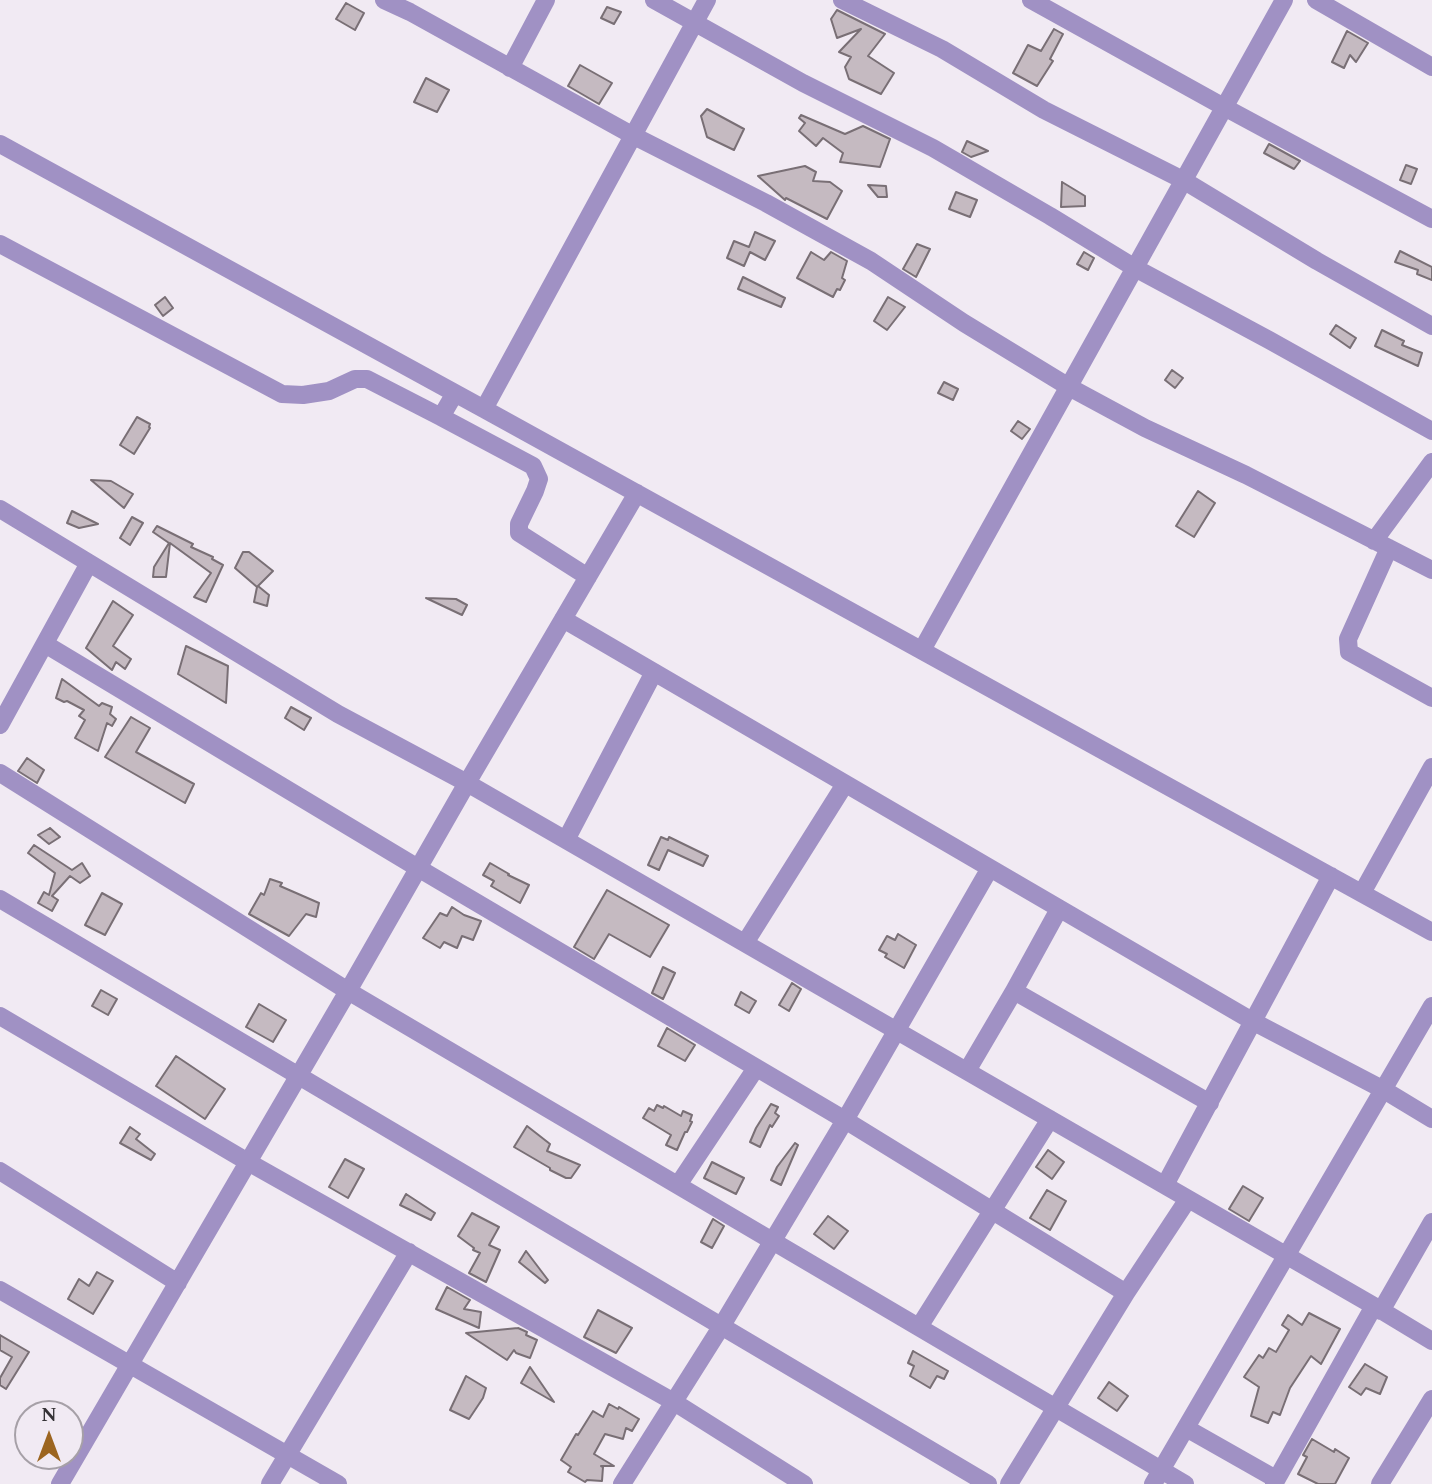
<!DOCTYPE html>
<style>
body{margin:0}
#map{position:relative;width:1432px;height:1484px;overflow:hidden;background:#f1eaf3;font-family:Spectral,serif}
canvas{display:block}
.north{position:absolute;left:14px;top:1400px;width:70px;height:70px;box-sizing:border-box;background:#f1eaf3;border:2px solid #a6a0a7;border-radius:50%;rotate:0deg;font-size:19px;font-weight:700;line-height:28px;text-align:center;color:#353236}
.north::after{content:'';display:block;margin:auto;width:24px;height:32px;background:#9c6520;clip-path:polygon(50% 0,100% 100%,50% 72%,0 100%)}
</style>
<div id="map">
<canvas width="1432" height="1484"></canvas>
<div class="north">N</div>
</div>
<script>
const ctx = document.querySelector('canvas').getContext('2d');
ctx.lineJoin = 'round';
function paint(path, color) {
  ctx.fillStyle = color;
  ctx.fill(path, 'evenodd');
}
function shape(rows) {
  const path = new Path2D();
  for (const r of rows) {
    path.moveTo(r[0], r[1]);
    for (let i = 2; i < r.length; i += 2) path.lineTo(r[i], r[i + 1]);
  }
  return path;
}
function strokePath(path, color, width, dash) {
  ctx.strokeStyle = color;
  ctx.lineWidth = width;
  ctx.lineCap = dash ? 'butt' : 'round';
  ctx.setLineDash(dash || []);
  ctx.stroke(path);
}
const building = shape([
 [346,3,364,13,355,30,336,19,346,3],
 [607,7,621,12,614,24,601,18,607,7],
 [837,10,885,34,868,56,894,73,881,94,849,79,845,67,851,57,839,52,861,29,837,38,831,19,837,10],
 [1054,29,1063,34,1050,59,1053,61,1037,86,1013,73,1028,45,1041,51,1054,29],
 [1347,31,1368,43,1356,62,1350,55,1344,68,1332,62,1347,31],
 [580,65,612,83,599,104,568,86,580,65],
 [426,78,449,90,437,112,414,102,426,78],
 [707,109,744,129,734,150,707,137,701,116,707,109],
 [801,115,845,134,863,126,890,139,880,167,840,162,843,153,823,138,816,146,799,131,805,123,799,118,801,115],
 [967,141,988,151,971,157,962,152,967,141],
 [1269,144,1300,161,1294,169,1264,153,1269,144],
 [1406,165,1417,169,1411,184,1400,180,1406,165],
 [805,166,816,172,813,181,830,182,842,191,827,219,786,198,785,200,758,176,805,166],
 [1062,182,1085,196,1085,206,1061,207,1062,182],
 [868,185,886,186,887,197,878,197,868,185],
 [956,192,977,200,970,217,949,209,956,192],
 [755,232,775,241,765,260,750,252,744,266,727,258,734,241,749,247,755,232],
 [917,244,930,249,916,277,903,269,917,244],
 [1400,251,1432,267,1432,280,1417,274,1418,270,1395,262,1400,251],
 [811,252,824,260,831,252,847,261,842,278,845,280,840,290,837,289,833,297,797,278,811,252],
 [1084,252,1094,258,1088,270,1077,264,1084,252],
 [743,277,785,298,781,307,738,289,743,277],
 [165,297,173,308,163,316,155,305,165,297],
 [888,297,905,307,887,330,874,321,888,297],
 [1336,325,1356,338,1350,348,1330,334,1336,325],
 [1382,330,1404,341,1402,345,1422,353,1418,366,1375,346,1382,330],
 [1172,370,1183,378,1175,388,1165,380,1172,370],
 [944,382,958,389,953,400,938,393,944,382],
 [137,417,150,424,149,427,150,428,134,454,120,445,137,417],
 [1018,421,1030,429,1022,439,1011,431,1018,421],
 [91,480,111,481,133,494,124,508,91,480],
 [1198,491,1215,503,1194,537,1176,526,1198,491],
 [72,511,98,524,79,528,67,523,72,511],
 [132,517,143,523,130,545,120,538,132,517],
 [157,526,193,544,191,547,213,557,212,559,223,565,206,602,194,597,211,573,170,543,166,577,153,577,154,567,169,543,153,532,157,526],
 [243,552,249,552,273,571,258,586,269,595,267,606,254,602,257,587,235,568,243,552],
 [426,598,456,599,467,605,462,615,426,598],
 [113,601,133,615,113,646,131,659,125,669,116,662,112,670,86,648,113,601],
 [186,646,228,666,226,703,178,674,186,646],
 [62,679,99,706,102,703,112,707,110,714,116,719,112,726,107,723,98,751,75,738,85,720,79,716,84,710,67,701,64,702,56,698,62,679],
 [291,707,311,718,304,730,285,718,291,707],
 [131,717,150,728,136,752,194,784,185,803,105,757,131,717],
 [27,758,44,770,37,783,18,771,27,758],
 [50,828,60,837,49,844,38,835,50,828],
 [661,837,668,840,669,837,708,856,703,866,668,850,659,870,648,865,661,837],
 [34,845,72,870,82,863,90,876,80,883,70,876,52,896,58,900,52,911,38,903,44,892,49,895,55,873,28,853,34,845],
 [490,863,509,874,508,875,529,885,520,903,491,886,494,881,483,875,490,863],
 [270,879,282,883,280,886,319,903,316,917,306,914,289,936,249,914,261,893,264,895,270,879],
 [607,890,669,925,650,957,609,934,594,959,574,947,607,890],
 [102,893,122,904,105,935,85,925,102,893],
 [452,907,464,915,481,921,473,940,462,936,457,948,444,942,440,948,423,938,440,913,447,916,452,907],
 [898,934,916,945,904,968,885,957,887,954,879,950,887,936,895,940,898,934],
 [663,967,675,973,663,999,652,993,663,967],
 [792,983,801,989,789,1011,779,1005,792,983],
 [101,990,117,999,108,1015,92,1006,101,990],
 [741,992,756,1001,749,1013,735,1005,741,992],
 [259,1004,286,1020,273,1042,246,1027,259,1004],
 [667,1028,695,1045,685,1061,658,1046,667,1028],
 [176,1056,225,1089,205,1119,156,1086,176,1056],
 [771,1104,778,1107,775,1113,779,1116,772,1127,770,1125,760,1147,750,1142,756,1128,771,1104],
 [657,1105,663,1108,664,1106,681,1116,683,1111,692,1115,690,1121,692,1122,687,1132,685,1132,677,1150,666,1145,671,1135,643,1118,649,1108,654,1111,657,1105],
 [527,1126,550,1144,547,1151,580,1165,571,1178,566,1178,550,1170,550,1168,514,1147,527,1126],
 [130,1127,140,1134,136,1139,155,1154,151,1160,120,1143,130,1127],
 [795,1143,798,1145,781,1185,771,1180,777,1167,795,1143],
 [1048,1150,1064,1162,1052,1179,1036,1167,1048,1150],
 [345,1159,364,1169,348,1198,329,1187,345,1159],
 [712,1162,744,1178,736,1194,704,1178,712,1162],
 [1243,1186,1263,1198,1249,1221,1229,1209,1243,1186],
 [1047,1190,1066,1201,1050,1230,1030,1218,1047,1190],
 [406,1194,435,1213,431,1220,400,1205,406,1194],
 [472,1213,499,1227,489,1245,500,1250,486,1282,469,1273,480,1253,473,1250,474,1248,458,1236,472,1213],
 [828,1216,848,1231,834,1249,814,1234,828,1216],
 [713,1219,724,1226,712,1248,701,1242,713,1219],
 [526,1251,548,1280,545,1283,519,1262,526,1251],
 [97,1272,113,1281,93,1314,68,1299,79,1279,89,1286,97,1272],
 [447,1287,470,1300,464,1309,481,1312,479,1328,436,1309,447,1287],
 [598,1310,632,1328,616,1353,584,1337,598,1310],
 [1309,1313,1340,1329,1321,1364,1311,1356,1290,1388,1280,1415,1273,1412,1268,1423,1251,1416,1259,1387,1244,1377,1259,1355,1263,1358,1269,1348,1276,1352,1289,1330,1282,1325,1288,1315,1302,1325,1309,1313],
 [518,1328,527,1332,526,1335,537,1340,530,1358,516,1353,514,1350,507,1360,466,1333,518,1328],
 [0,1335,29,1352,6,1389,0,1385,0,1378,12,1357,0,1350,0,1335],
 [913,1351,948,1371,944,1379,937,1376,930,1388,910,1376,914,1366,908,1363,913,1351],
 [1365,1364,1387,1377,1380,1394,1366,1388,1361,1395,1349,1387,1365,1364],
 [530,1367,554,1402,521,1383,530,1367],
 [466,1376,486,1388,483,1398,469,1419,450,1410,466,1376],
 [1109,1382,1128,1396,1117,1411,1098,1398,1109,1382],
 [609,1404,618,1409,619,1407,639,1419,632,1431,626,1428,623,1439,605,1434,594,1454,614,1466,601,1466,603,1467,602,1481,587,1480,585,1482,568,1472,571,1467,561,1460,576,1434,578,1435,593,1411,603,1417,609,1404],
 [1312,1439,1334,1452,1335,1449,1349,1458,1335,1484,1318,1484,1298,1474,1307,1457,1303,1455,1312,1439]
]);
const minor = shape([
 [384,0,410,12,632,135,766,203,871,261,964,323,1069,387,1145,428,1246,475,1432,570],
 [654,0,803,83,933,148,1050,216,1135,268,1269,340,1432,431],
 [842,0,942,49,1044,110,1183,180,1317,261,1432,326],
 [1031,0,1224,107,1432,219],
 [1316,0,1432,67],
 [510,68,546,0],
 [0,144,484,409,1432,932],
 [0,244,282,394,303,395,329,391,355,379,367,379,441,417,455,393],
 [484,409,707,0],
 [441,417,533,466,539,479,535,491,519,524,519,533,588,577],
 [0,509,338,714,467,783,1374,1306,1432,1341],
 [1374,541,1432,462],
 [1389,548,1348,639,1349,652,1432,698],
 [563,619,1254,1022,1384,1090,1432,1119],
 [45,644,418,868,845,1120,1126,1293],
 [922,650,1284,0],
 [0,725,89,563],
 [0,773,348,991,1185,1484],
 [566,840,654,672],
 [1362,893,1432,767],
 [0,899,988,1484],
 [745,943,845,784],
 [1014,991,1210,1103],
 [0,1016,248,1162,674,1402,804,1484],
 [967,1071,1014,991,1059,909],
 [0,1171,178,1283],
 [678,1185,756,1068],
 [1165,1185,1331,876],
 [0,1290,338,1484],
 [1381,1311,1432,1222],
 [919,1327,1050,1119],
 [1186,1428,1276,1479],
 [60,1484,348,991,467,783,637,493],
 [270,1484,409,1252],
 [622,1484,721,1327,845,1120,990,868],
 [1009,1484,1126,1293,1188,1199],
 [1153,1484,1432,1006],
 [1274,1484,1374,1306],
 [1380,1484,1432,1399]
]);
paint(building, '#c5bac1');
strokePath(building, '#796f75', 2);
strokePath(minor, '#a091c4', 18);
</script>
